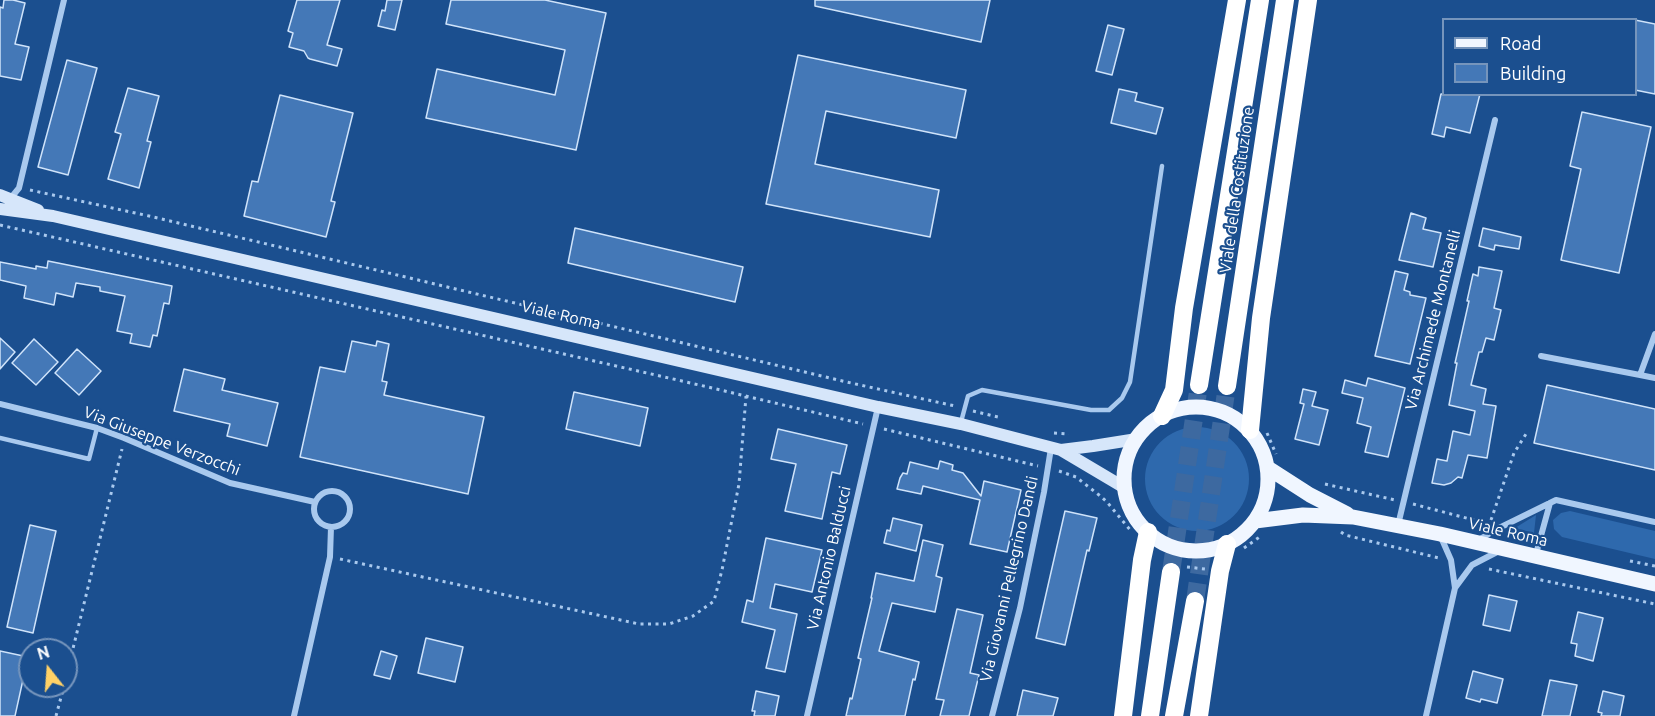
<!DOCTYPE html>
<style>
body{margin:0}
#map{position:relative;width:1655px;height:716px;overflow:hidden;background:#1b4f8f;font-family:Ubuntu,sans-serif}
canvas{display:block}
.legend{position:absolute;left:1442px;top:18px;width:195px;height:78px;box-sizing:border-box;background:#1b4f8f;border:2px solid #7695bc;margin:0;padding:8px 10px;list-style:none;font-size:18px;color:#fff}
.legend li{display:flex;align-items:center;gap:12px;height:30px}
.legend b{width:30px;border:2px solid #7695bc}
.north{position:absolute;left:18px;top:638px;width:60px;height:60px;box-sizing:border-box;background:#1b4f8f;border:2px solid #7695bc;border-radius:50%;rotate:343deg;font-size:16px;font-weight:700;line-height:24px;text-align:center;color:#fff}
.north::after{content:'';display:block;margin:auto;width:21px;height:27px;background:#ffd166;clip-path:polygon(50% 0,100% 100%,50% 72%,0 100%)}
</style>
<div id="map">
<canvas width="1655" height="716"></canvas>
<ul class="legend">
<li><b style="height:8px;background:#f0f6ff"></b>Road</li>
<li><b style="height:16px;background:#4478b7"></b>Building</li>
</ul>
<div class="north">N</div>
</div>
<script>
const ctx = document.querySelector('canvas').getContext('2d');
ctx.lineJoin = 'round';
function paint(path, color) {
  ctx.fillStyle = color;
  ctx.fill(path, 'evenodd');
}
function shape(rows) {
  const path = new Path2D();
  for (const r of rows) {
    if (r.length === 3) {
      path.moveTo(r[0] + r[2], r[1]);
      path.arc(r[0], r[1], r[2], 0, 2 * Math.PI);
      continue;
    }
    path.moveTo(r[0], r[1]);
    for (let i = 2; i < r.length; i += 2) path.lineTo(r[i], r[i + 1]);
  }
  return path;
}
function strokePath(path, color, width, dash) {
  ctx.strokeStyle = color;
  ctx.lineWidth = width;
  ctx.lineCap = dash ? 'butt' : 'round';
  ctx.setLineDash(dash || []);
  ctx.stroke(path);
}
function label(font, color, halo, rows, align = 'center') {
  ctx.font = font + ' Ubuntu,sans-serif';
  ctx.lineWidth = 4.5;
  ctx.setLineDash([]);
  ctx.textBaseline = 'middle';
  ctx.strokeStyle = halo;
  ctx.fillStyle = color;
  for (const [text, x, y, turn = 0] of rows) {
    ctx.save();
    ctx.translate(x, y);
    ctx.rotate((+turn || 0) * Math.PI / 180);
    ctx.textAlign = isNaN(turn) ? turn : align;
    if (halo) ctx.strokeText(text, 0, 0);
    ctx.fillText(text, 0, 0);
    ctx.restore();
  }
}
const green = shape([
 [1197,479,52],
 [1570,511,1655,531,1655,559,1562,537,1554,529,1553,520,1561,513],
 [1536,515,1534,533,1515,528]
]);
const building = shape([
 [4,0,13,0,25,3,15,44,29,47,21,80,0,76,0,7,3,8,4,0],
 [297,0,340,0,327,45,342,49,337,66,310,59,308,58,304,51,289,47,293,33,288,31,297,0],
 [387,0,402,0,395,30,378,26,382,10,385,11,387,0],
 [451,0,545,0,606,13,576,150,426,118,437,69,555,95,565,50,446,24,451,0],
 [815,0,990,0,981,42,815,6,815,0],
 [1635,20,1655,24,1655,94,1635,90,1635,20],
 [1108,25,1124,29,1112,75,1096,71,1108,25],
 [798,55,966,90,956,138,826,111,815,164,939,190,930,237,766,204,798,55],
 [67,60,97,68,68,175,38,167,67,60],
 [128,88,159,96,147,141,151,142,139,188,108,179,121,134,115,132,128,88],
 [1119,89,1137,93,1135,101,1163,108,1156,134,1111,123,1119,89],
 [1441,94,1480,94,1470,133,1446,127,1444,137,1432,134,1441,94],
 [280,95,353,113,331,201,335,202,326,237,244,216,252,181,258,182,280,95],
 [1582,112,1651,127,1619,273,1561,260,1581,169,1570,166,1582,112],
 [1411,213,1426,218,1423,229,1441,233,1433,267,1399,260,1411,213],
 [575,228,743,267,735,302,568,263,575,228],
 [1483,228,1521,237,1519,249,1495,245,1494,250,1479,246,1483,228],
 [48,261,172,286,169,304,164,303,157,336,153,335,150,347,130,343,132,334,117,331,125,296,100,291,100,287,76,283,73,297,56,293,54,305,24,298,26,286,0,280,0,262,36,269,36,266,47,268,48,261],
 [1479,267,1502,271,1494,308,1501,310,1494,340,1486,338,1482,352,1479,352,1471,385,1486,389,1483,404,1496,406,1487,458,1468,455,1462,478,1458,477,1451,483,1444,485,1432,483,1437,459,1447,461,1453,431,1470,435,1475,411,1449,405,1457,363,1455,363,1469,301,1467,301,1473,274,1478,276,1479,267],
 [1395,271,1408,274,1404,290,1410,292,1410,295,1426,298,1410,364,1375,356,1395,271],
 [0,338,15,352,0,369,0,338],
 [34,339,58,362,36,385,12,363,34,339],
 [352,341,376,346,377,341,389,344,382,381,387,382,384,395,484,417,468,494,300,457,320,367,345,372,352,341],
 [77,349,101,371,79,395,55,373,77,349],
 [184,369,225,379,222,390,278,403,267,446,227,436,230,424,174,411,184,369],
 [1368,378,1405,388,1388,457,1365,452,1371,427,1357,423,1363,398,1342,393,1345,380,1366,386,1368,378],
 [1547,385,1655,409,1655,470,1534,443,1547,385],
 [1303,389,1316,392,1312,406,1328,410,1319,445,1295,439,1304,404,1300,403,1303,389],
 [574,392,648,408,640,446,566,429,574,392],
 [778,429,847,445,840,474,832,472,822,519,785,511,796,464,771,459,778,429],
 [940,461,953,465,952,470,963,473,981,496,984,481,1021,490,1007,552,970,544,980,500,923,486,921,494,897,489,900,478,903,473,907,474,910,462,938,469,940,461],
 [1065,511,1097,518,1089,551,1087,550,1065,645,1036,638,1065,511],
 [893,518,922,525,916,551,884,543,887,530,890,531,893,518],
 [30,525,56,531,33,633,7,627,30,525],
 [766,538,822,550,812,592,775,584,770,608,797,614,785,672,766,668,775,630,742,622,747,600,753,602,766,538],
 [923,540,943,545,936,576,942,578,935,612,892,603,879,651,919,662,915,680,913,679,905,716,846,716,850,698,852,699,861,659,858,658,872,598,871,598,876,573,914,581,923,540],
 [1489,595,1517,601,1510,631,1483,625,1489,595],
 [957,609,983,615,970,673,979,675,969,716,940,716,944,700,936,699,957,609],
 [1578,612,1603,618,1593,661,1575,656,1577,644,1571,643,1578,612],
 [426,638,463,647,455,682,418,673,426,638],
 [0,651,28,657,15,716,0,716,0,651],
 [381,651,397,656,390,679,374,675,381,651],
 [1473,671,1503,679,1497,703,1481,699,1480,702,1466,698,1473,671],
 [1550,680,1577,685,1570,716,1542,716,1550,680],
 [1023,690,1058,698,1053,716,1017,716,1023,690],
 [756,691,779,696,775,716,754,716,755,711,752,711,756,691],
 [1603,691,1624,696,1620,716,1601,716,1602,713,1598,712,1603,691]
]);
const highwayTunnel = shape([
 [1171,572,1199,385],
 [1195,601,1227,386]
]);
const path = shape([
 [30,190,149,216,851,383,955,406],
 [0,225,708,387,863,424],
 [973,411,1002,418],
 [884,429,1038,466],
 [1054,433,1069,434],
 [1267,433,1276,454],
 [1059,471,1076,477,1099,495,1107,502,1131,531],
 [1325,484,1395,500],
 [1413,504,1485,523],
 [1491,520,1514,453,1526,434],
 [1341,532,1345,535,1439,558],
 [1244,548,1261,536],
 [340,559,639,624,669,624,693,616,714,601,722,570,739,484,746,396],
 [1630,561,1655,566],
 [1187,567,1205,569],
 [1489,569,1655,604],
 [66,677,122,449],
 [56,716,64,686]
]);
const lane = shape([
 [961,422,968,396,982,390,1091,410,1109,410,1122,398,1130,382,1162,166],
 [0,438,89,459,97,428]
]);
const street = shape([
 [10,199,19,188,64,0],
 [1655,334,1640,375,1655,378],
 [1541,356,1640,375],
 [0,404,97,428,124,438,230,483,315,502],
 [332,509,18],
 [1398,525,1495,120],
 [1480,539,1499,528,1556,500,1655,522],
 [1536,554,1550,503],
 [1455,588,1472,565,1499,551],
 [294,716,330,557,331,527],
 [807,716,878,407],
 [992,716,1020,608,1044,492,1051,448],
 [1426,716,1455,588,1451,560,1440,535]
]);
const secondary = shape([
 [0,195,38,210],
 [0,209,53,216,878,407,961,424,1061,450,1125,488],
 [1061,450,1093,446,1137,439]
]);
const primary = shape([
 [1196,479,72],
 [1268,468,1310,495,1347,514],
 [1255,521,1303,515,1353,517,1440,534,1655,584]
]);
const highway = shape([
 [1199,385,1260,0],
 [1227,386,1285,0],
 [1162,416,1174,390,1184,308,1237,0],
 [1250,430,1261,318,1308,0],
 [1123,716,1142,560,1148,532],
 [1150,716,1171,572],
 [1174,716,1195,601],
 [1199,716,1220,571,1227,544]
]);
const streetNames = [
 ["Viale della Costituzione",1237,190,-82],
 ["Viale Roma",561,315,13],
 ["Via Archimede Montanelli",1433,320,-76],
 ["Via Giuseppe Verzocchi",162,441,21],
 ["Viale Roma",1508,532,13],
 ["Via Antonio Balducci",829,558,-77],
 ["Via Giovanni Pellegrino Dandi",1009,579,-77]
];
paint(green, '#2e69ad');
paint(building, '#4478b7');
strokePath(building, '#cfe3fa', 1.5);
strokePath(highwayTunnel, '#3d69a0', 18, [18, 9]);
strokePath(path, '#a9c9ee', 3, [3, 4.5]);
strokePath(lane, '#a9c9ee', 4.5);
strokePath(street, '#a9c9ee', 6);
strokePath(secondary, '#d6e6fa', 12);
strokePath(primary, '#f0f6ff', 15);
strokePath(highway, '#fff', 18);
label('16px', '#fff', '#1b4f8f', streetNames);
</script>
